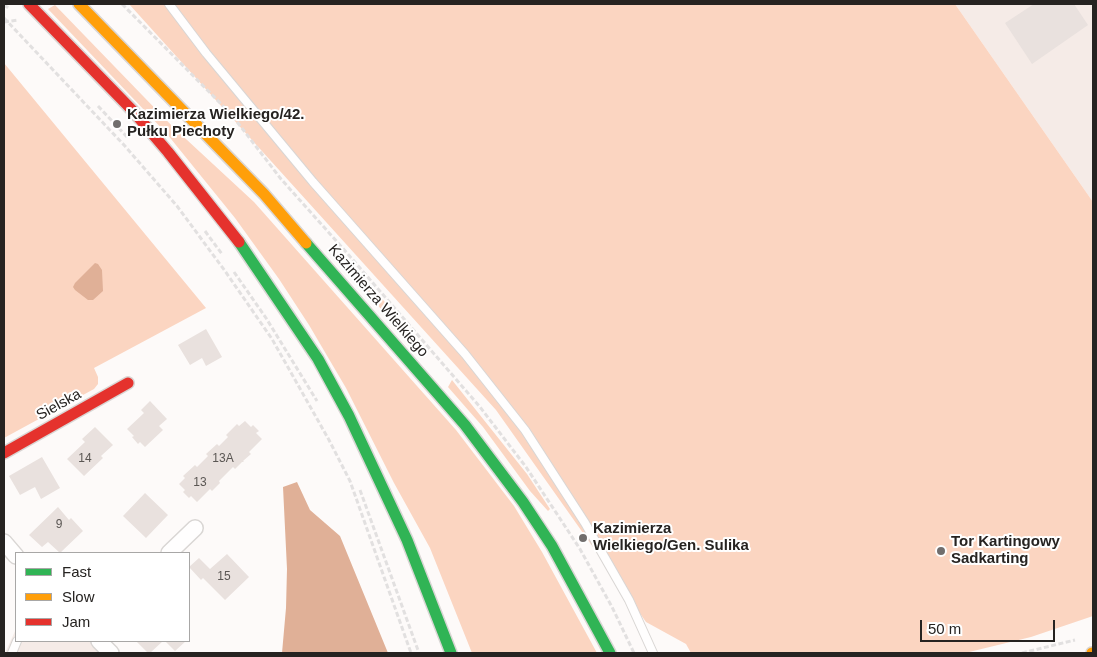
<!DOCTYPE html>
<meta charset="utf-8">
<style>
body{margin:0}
#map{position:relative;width:1097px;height:657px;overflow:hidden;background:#fdfaf9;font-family:Arial,sans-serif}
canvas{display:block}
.frame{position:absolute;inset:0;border:5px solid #262321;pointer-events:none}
.legend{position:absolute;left:15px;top:552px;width:175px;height:90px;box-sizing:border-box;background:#fff;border:1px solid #a8a7a6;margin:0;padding:6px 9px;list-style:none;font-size:15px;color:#262321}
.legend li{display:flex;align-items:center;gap:10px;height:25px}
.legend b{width:25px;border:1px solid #a8a7a6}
.scale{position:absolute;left:920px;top:620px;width:135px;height:22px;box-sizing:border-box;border:2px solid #262321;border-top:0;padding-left:6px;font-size:15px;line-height:18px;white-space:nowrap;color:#262321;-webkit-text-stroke:4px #fff;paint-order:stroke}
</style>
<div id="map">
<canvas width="1097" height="657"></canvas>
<div class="frame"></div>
<ul class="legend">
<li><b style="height:6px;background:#30b455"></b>Fast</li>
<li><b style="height:6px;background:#ff9f0a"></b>Slow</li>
<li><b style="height:6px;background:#e5322d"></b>Jam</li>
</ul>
<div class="scale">50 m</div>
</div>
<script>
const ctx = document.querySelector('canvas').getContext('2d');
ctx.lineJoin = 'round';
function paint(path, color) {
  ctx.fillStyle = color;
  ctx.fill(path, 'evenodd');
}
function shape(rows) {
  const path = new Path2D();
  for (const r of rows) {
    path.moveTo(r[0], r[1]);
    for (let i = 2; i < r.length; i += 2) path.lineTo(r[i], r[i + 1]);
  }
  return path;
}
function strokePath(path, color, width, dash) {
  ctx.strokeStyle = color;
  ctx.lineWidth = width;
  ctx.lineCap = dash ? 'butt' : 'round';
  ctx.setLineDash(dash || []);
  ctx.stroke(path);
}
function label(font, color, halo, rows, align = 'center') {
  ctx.font = font + ' Arial,sans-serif';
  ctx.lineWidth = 4;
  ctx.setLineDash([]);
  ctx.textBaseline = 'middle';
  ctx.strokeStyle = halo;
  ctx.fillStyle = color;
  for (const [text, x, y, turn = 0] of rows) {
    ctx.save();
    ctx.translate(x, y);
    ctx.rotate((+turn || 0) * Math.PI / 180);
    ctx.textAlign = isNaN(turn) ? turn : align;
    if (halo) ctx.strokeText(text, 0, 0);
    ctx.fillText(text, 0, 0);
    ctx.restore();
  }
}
const built = shape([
 [955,4,1093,4,1093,202],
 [16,629,16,641,99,641,111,653,5,653]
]);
const green = shape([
 [129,4,955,4,1093,202,1093,616,1031,637,965,653,691,653,686,644,646,622,496,410],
 [55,5,173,127,254,202,456,430,514,506,542,552,597,653,472,653,430,548,394,483,346,388,309,325,279,279,235,218,167,134,48,9],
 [4,63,206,308,94,368,98,377,98,384,94,389,4,438],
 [346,257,384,301,409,330,401,332,340,262],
 [452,380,527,474,550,509,548,511,530,491,483,427,448,387]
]);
const water = shape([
 [95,263,98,264,102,270,103,291,93,300,88,300,75,290,73,287,75,283],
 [297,482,310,510,340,536,388,653,282,653,286,608,287,569,283,487]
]);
const building = shape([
 [1034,4,1074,4,1088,25,1032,64,1005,23],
 [206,329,222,357,206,366,202,358,190,365,178,345],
 [150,401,167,419,159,426,163,430,145,447,140,442,138,444,132,437,134,436,127,429,144,413,141,410],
 [245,421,251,427,253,425,259,431,256,433,262,439,249,452,251,454,243,461,244,462,242,462,235,469,233,467,219,481,220,483,212,491,210,489,197,502,191,496,189,498,183,492,185,490,179,484,185,478,183,476,195,465,197,467,208,456,206,454,217,444,219,446,228,437,226,435,237,424,239,426],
 [95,427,113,445,101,456,103,458,84,476,67,459,85,442,82,439],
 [42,457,60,488,41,499,35,487,20,495,9,476],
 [145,493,168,515,146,538,123,516],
 [58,507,69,520,71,518,83,531,60,553,48,542,42,547,29,535],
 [227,554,249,577,225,600,203,578,201,580,189,567,199,558,210,569],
 [136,641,163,641,150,653,148,653],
 [165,641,186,641,175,651]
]);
const path = shape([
 [122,4,231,114,281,179,347,253,480,407,526,467,580,549,612,607,634,653],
 [4,5,10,9],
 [4,18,124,145,177,206,225,271,272,339,329,440,350,481,411,653],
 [4,22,18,20],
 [98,106,128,138],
 [205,231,222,254],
 [234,272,266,318,317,401],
 [360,490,419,653],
 [1022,653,1075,640]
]);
const lane = shape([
 [169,4,206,53,313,182,465,354,525,430,585,523,629,600,653,653],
 [12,653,17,641]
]);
const street = shape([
 [4,542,16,556],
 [169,553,195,528],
 [99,641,111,653]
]);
const fast = shape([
 [239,242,318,359,349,416,407,540,451,653],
 [306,243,465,425,523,502,552,546,610,653]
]);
const slow = shape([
 [79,4,264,194,306,243],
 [1092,653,1093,653]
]);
const jam = shape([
 [29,4,133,111,168,152,239,242],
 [4,453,128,383]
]);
const markers = [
 [117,124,5,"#716e6d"],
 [583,538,5,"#716e6d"],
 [941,551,5,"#716e6d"]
];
const numberNames = [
 ["14",85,459],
 ["13A",223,459],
 ["13",200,483],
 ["9",59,525],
 ["15",224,577]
];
const poiNames = [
 ["Kazimierza Wielkiego/42.",127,115],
 ["Pułku Piechoty",127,132],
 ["Kazimierza",593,529],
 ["Wielkiego/Gen. Sulika",593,546],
 ["Tor Kartingowy",951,542],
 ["Sadkarting",951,559]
];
const streetNames = [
 ["Kazimierza Wielkiego",378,301,49],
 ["Sielska",59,405,-29]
];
paint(built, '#f5ebe7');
paint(green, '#fbd5c1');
paint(water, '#e0b097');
paint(building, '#e9e1de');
strokePath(lane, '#d9d6d4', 10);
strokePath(street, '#d9d6d4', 18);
strokePath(fast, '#d9d6d4', 14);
strokePath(slow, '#d9d6d4', 14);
strokePath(jam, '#d9d6d4', 14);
strokePath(path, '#e2e0e0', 3, [5, 2.5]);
strokePath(lane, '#fffefe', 8);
strokePath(street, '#fffefe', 15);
strokePath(fast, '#30b455', 11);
strokePath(slow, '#ff9f0a', 11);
strokePath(jam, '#e5322d', 11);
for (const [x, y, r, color] of markers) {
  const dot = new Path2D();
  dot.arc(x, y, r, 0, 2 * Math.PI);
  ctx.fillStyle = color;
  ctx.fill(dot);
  strokePath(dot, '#fff', 2);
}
label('12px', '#5a5653', null, numberNames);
label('bold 15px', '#262321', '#fff', poiNames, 'left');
label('15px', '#262321', '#fff', streetNames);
</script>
